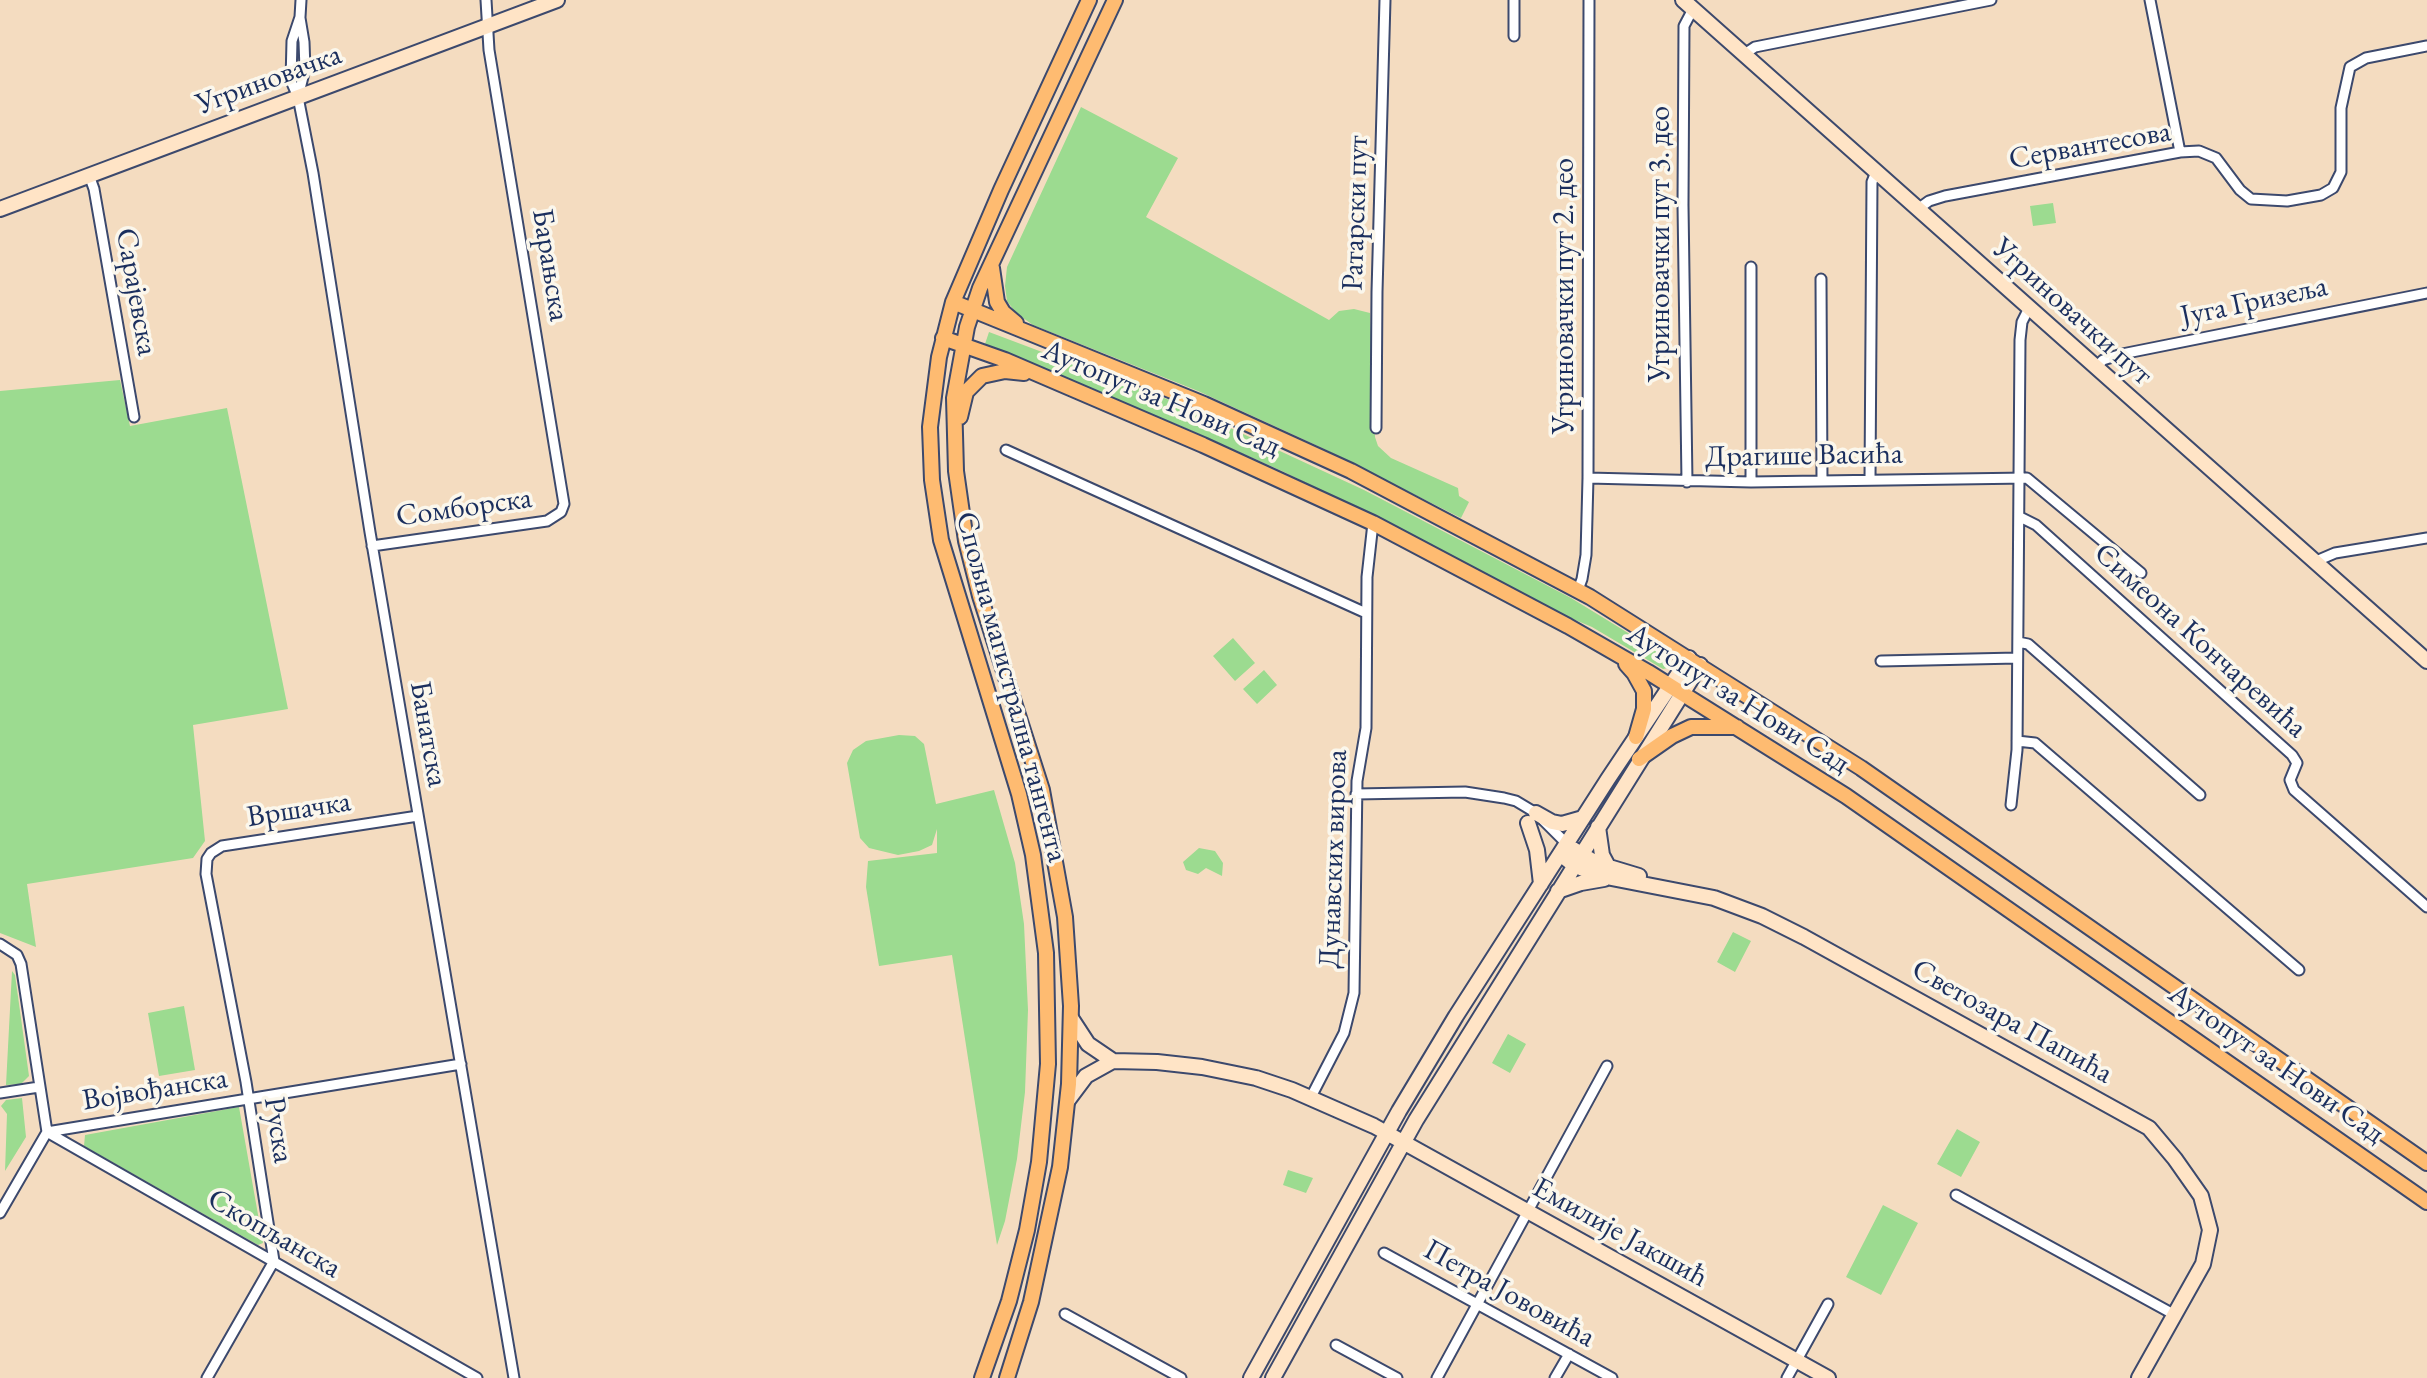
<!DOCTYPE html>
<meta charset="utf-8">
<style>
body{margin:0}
canvas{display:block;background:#f4dcc0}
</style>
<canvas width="2427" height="1378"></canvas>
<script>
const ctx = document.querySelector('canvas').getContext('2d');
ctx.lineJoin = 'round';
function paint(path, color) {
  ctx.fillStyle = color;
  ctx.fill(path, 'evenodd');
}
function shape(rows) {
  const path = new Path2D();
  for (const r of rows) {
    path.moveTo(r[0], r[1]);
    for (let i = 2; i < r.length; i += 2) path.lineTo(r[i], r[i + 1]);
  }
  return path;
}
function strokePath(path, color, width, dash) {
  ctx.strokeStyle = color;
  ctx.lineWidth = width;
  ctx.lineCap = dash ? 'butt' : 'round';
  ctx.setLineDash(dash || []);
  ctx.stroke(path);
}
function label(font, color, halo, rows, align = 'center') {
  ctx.font = font + ' "EB Garamond",serif';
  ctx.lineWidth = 7;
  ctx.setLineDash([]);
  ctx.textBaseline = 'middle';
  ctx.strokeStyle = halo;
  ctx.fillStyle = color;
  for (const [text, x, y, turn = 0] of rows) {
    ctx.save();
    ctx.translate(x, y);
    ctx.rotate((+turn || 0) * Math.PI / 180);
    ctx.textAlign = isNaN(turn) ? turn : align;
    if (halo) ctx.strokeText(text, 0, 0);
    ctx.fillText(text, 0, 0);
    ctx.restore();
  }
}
const green = shape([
 [1081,107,1178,158,1146,217,1329,320,1339,311,1354,309,1370,313,1375,437,1378,446,1391,458,1458,488,1459,496,1469,502,1461,518,1320,447,1198,391,1033,325,1016,313,1007,301,1005,286,1007,267],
 [2053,203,2056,223,2033,226,2030,206],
 [989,332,1172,401,1364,490,1571,598,1669,658,1672,667,1663,669,1592,627,1561,614,1465,562,1284,472,1190,430,994,348,985,344],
 [120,380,130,426,227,408,288,709,193,725,205,841,193,858,27,884,36,947,0,933,0,391],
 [1233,638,1255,663,1235,681,1213,656],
 [1264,670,1277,685,1257,704,1243,689],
 [899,735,915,736,924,744,936,804,994,790,1015,863,1024,924,1028,1010,1025,1092,1017,1159,1005,1221,997,1245,952,955,879,966,866,887,868,861,937,853,937,829,932,845,919,851,898,855,869,848,860,838,847,763,853,750,866,741],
 [1199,848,1215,851,1223,863,1222,876,1206,868,1198,874,1186,870,1183,862],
 [1733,932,1751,941,1735,972,1717,962],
 [12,971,15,975,29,1076,21,1084,6,1085],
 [184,1006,195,1070,159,1076,148,1013],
 [1508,1034,1526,1044,1510,1073,1492,1063],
 [22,1098,26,1137,5,1171,7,1114,1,1106,6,1100],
 [239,1107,263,1243,258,1245,84,1146,85,1135],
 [1957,1129,1980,1142,1961,1177,1937,1164],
 [1288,1170,1313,1178,1306,1193,1283,1185],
 [1883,1205,1918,1223,1881,1295,1846,1277]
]);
const street = shape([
 [301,0,300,17,292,41,291,81,298,97,313,173,370,532,514,1378],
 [1514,0,1514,36],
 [2150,0,2180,152],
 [1743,55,1755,47,1991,0],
 [298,97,305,69,304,42,300,18],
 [89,175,94,189,134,417],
 [1918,209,1929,201,1945,196,2180,152,2199,151,2216,158,2240,190,2251,199,2287,201,2321,195,2333,188,2341,172,2341,108,2350,67,2366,58,2427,46],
 [1751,267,1751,482],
 [1821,279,1822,481],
 [2095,368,2103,360,2122,354,2427,293],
 [1376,428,1377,292,1385,0],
 [1006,450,1366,613],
 [1588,478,1751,482,2027,478,2141,573],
 [1870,479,1872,182,1876,172],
 [1687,482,1683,205,1684,26,1693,9],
 [2020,517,2036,525,2292,755,2297,763,2290,780,2294,790,2427,907],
 [372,546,547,521,561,512,564,504,489,50,486,0],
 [2314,562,2335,553,2427,538],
 [1578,590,1582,579,1586,555,1588,478,1589,0],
 [2018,642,2028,644,2200,795],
 [1881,661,2017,658],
 [2017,741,2035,743,2299,970],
 [1356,794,1465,792,1504,798,1516,801,1536,813,1567,844],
 [2011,805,2017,750,2020,340,2022,322,2029,308],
 [0,944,17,955,21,964,47,1132],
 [0,1093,39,1087],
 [1311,1097,1344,1033,1354,993,1357,781,1366,728,1367,577,1373,523],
 [47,1132,477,1378],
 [47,1132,461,1064],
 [1956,1195,2175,1315],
 [0,1213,47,1132],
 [1384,1253,1612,1378],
 [1065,1314,1181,1378],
 [1336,1345,1397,1378],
 [207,1378,274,1261,246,1082,206,874,207,859,211,853,222,846,418,816],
 [1437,1378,1607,1066],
 [1555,1378,1569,1354],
 [1787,1378,1828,1304]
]);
const secondary = shape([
 [1683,0,2427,661],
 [0,209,557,0],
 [1536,813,1552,822,1562,824,1583,818],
 [1528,823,1537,850,1541,884],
 [1598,827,1602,855,1609,868],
 [1573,849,1596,863,1639,876],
 [1560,854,1574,865,1596,875,1714,898,1762,916,1804,937,2149,1128,2175,1159,2201,1196,2210,1230,2203,1264,2139,1378],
 [1558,891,1581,883,1604,879],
 [1071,1018,1088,1044,1113,1061],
 [1068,1100,1086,1076,1113,1061,1157,1062,1202,1067,1256,1078,1292,1090,1374,1126,1828,1378],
 [1251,1378,1399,1111,1456,1016,1608,779,1689,658],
 [1273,1378,1416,1120,1700,665]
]);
const primary = shape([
 [992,268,997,302,1003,312,1016,323],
 [953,302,1204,404,1351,471,1590,597,1861,768,2427,1163],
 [943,338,1005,360,1203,445,1373,523,1568,626,1648,672,1846,796,2427,1202],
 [960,417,966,392,982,376,1005,371,1024,373],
 [1626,664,1634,673,1644,691,1644,709,1636,737],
 [1639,759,1672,736,1691,727,1737,727],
 [982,1378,1009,1301,1027,1230,1039,1162,1048,1064,1046,953,1033,855,1019,794,941,540,932,480,930,427,939,357,953,302,1001,190,1089,0],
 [1007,1378,1031,1302,1060,1167,1069,1084,1071,1006,1065,917,1042,790,980,596,966,541,956,471,954,398,967,327,980,288,1115,0]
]);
const streetNames = [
 ["Угриновачка",269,80,-20],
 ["Сервантесова",2090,146,-10],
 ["Ратарски пут",1356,213,-88],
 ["Угриновачки пут 3. део",1661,244,-90],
 ["Барањска",550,265,81],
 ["Сарајевска",136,292,80],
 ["Угриновачки пут 2. део",1565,296,-90],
 ["Југа Гризеља",2254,302,-12],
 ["Угриновачки пут",2072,312,42],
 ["Аутопут за Нови Сад",1161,399,23],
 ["Драгише Васића",1804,456,-1],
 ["Сомборска",464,508,-8],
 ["Симеона Кончаревића",2200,641,42],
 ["Спољна магистрална тангента",1011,687,75],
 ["Аутопут за Нови Сад",1738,699,32],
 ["Банатска",428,734,80],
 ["Вршачка",299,810,-9],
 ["Дунавских вирова",1334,859,-88],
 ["Светозара Папића",2012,1022,29],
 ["Аутопут за Нови Сад",2276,1064,35],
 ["Војвођанска",155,1090,-9],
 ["Руска",278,1130,81],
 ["Емилије Јакшић",1620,1233,29],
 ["Скопљанска",274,1234,30],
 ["Петра Јововића",1509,1294,29]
];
paint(green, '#9cdb90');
strokePath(street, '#3c496d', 13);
strokePath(secondary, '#3c496d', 18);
strokePath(primary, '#3c496d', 18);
strokePath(street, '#fff', 9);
strokePath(secondary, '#ffe4c6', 14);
strokePath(primary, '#febb71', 14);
label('30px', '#1b2f5e', '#fbf7ec', streetNames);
</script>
